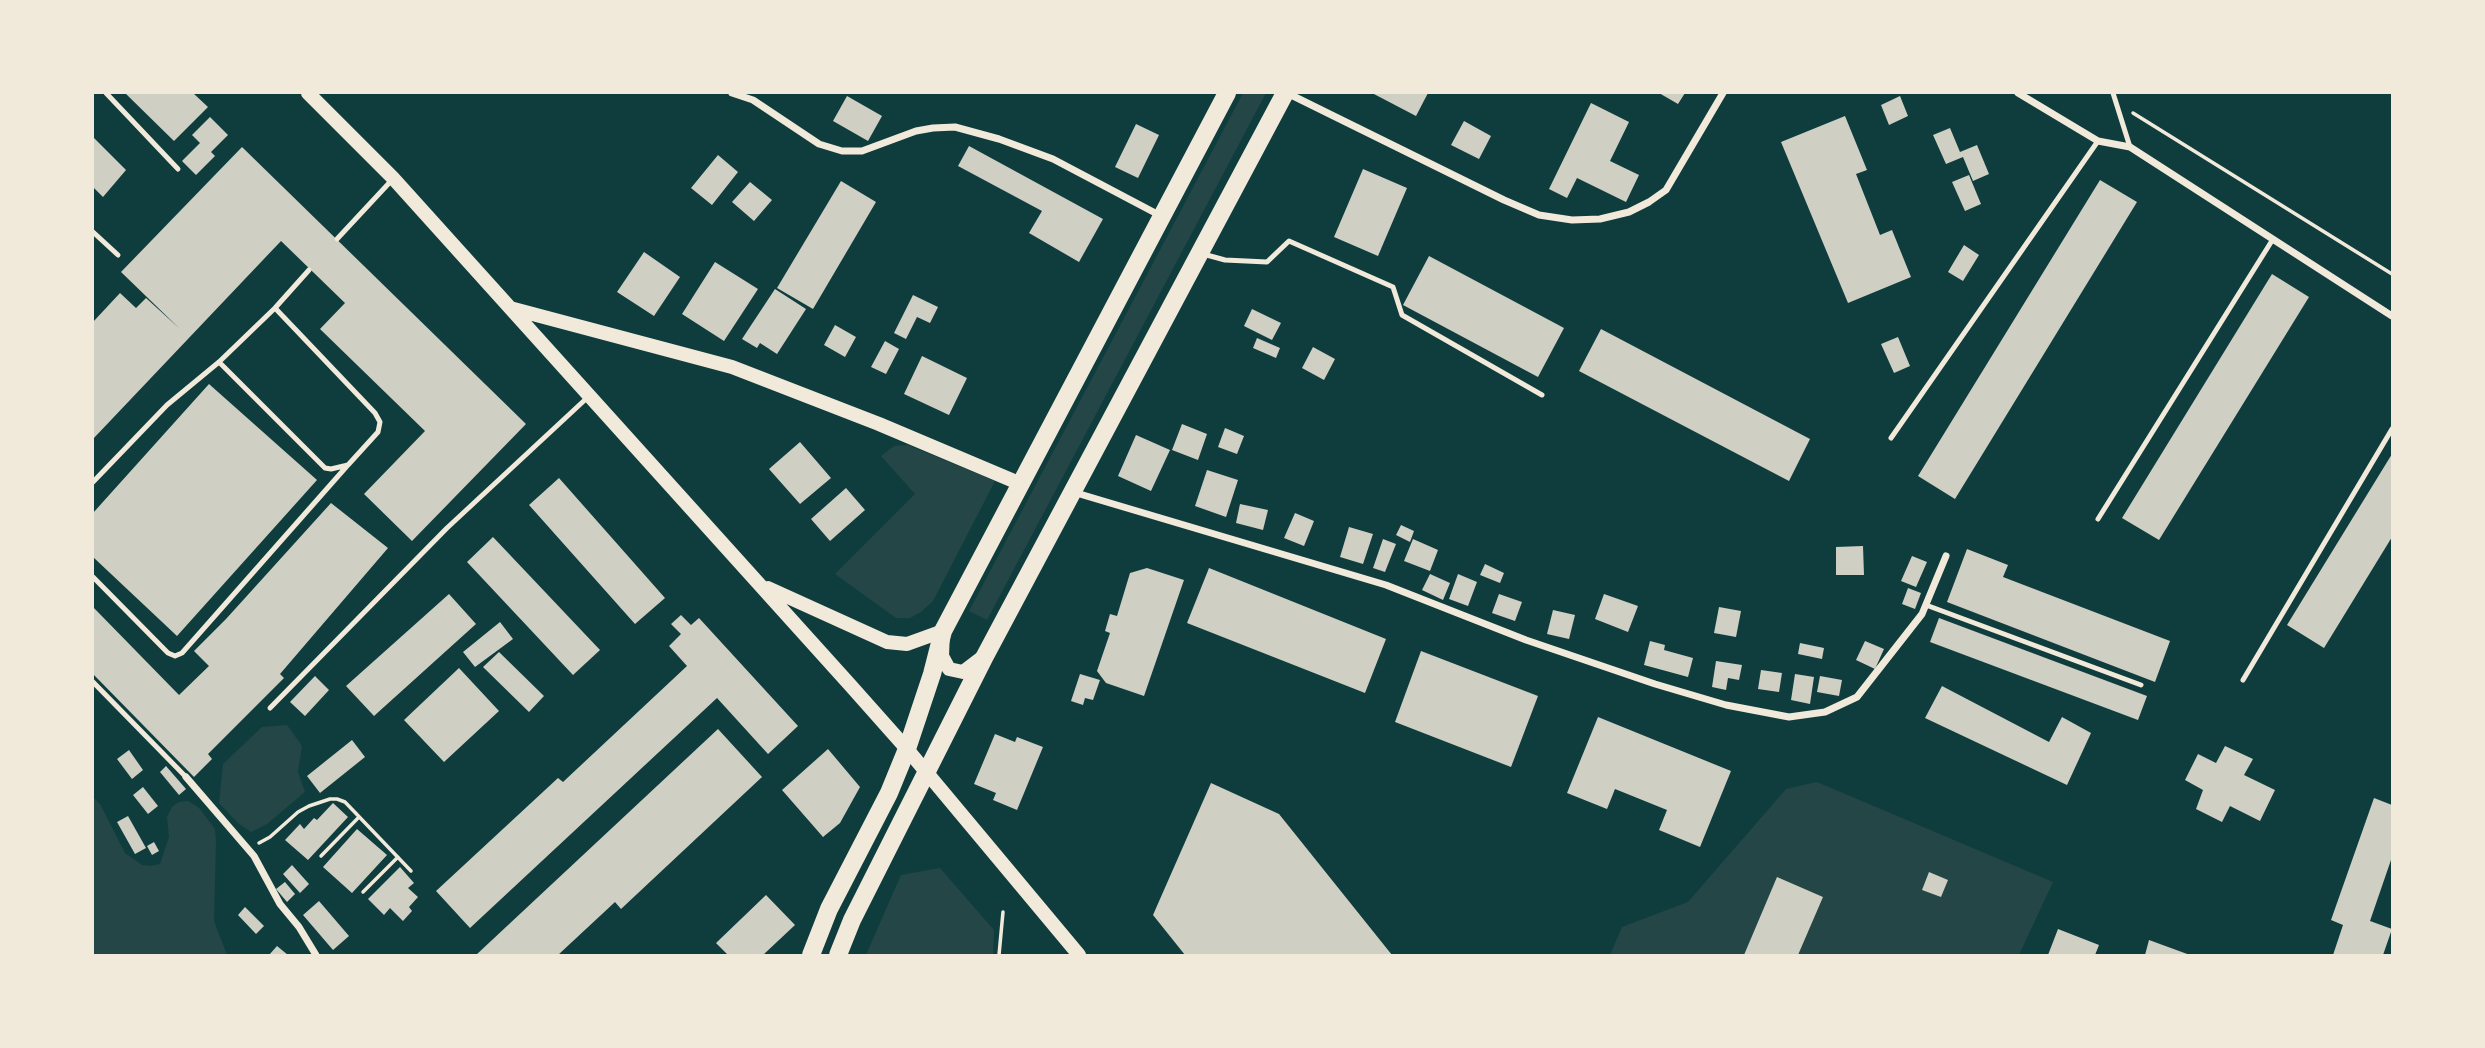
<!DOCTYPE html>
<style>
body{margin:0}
#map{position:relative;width:2485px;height:1048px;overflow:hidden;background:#0f3d3e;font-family:"DejaVu Sans",sans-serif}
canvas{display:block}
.frame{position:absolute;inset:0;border:94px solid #f1e9da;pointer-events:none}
</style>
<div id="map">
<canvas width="2485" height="1048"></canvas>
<div class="frame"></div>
</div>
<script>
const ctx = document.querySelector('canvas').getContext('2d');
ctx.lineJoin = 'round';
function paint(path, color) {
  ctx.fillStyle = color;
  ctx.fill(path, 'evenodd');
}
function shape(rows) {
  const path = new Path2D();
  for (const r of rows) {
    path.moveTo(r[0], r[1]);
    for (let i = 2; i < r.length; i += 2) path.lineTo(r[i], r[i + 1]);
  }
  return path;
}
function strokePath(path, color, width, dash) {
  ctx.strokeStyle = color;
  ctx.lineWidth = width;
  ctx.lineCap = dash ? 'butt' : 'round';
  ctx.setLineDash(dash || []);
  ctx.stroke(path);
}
const green = shape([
 [1243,93,1266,93,987,620,969,611],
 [908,445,995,481,933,601,921,612,910,618,896,618,835,574,915,494,881,456,894,446],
 [287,725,302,746,298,772,305,792,267,824,251,832,238,823,219,803,223,764,262,727],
 [1817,782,2053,882,2019,955,1610,955,1622,927,1688,902,1786,789],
 [93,797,100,804,125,853,142,865,150,866,160,864,169,837,167,817,172,807,179,802,188,801,199,808,215,829,216,841,214,921,227,955,93,955],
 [940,868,994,930,993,955,866,955,901,875]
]);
const building = shape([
 [125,93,193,93,208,107,174,141],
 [1372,93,1428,93,1416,116],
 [1659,93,1685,93,1678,104],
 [847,96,882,116,868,141,833,121],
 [1900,96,1908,116,1889,125,1881,105],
 [1591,103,1629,122,1610,161,1639,175,1626,202,1577,178,1567,198,1549,189],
 [1845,116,1867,170,1856,174,1880,235,1892,230,1911,277,1848,303,1781,142],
 [210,117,228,135,211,152,215,156,196,175,182,161,200,143,192,135],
 [1464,121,1491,136,1479,159,1451,145],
 [1136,124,1159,135,1138,178,1115,167],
 [1950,128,1960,152,1977,145,1989,174,1973,181,1963,157,1946,164,1933,135],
 [93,137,126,170,103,197,93,187],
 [969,146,1103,219,1079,262,1029,233,1042,211,958,166],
 [242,147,526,424,412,541,364,494,425,431,320,329,345,303,281,241,93,439,93,322,120,293,136,308,146,298,180,329,121,272],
 [718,155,738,172,712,205,691,188],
 [1363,169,1407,188,1378,256,1334,237],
 [1969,175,1981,204,1965,211,1952,182],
 [2100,180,2137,202,1955,499,1918,476],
 [841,181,876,202,813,309,777,288],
 [750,182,772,200,754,221,732,202],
 [1964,245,1979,255,1963,281,1948,272],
 [644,252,680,277,654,316,617,292],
 [1429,256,1564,328,1538,377,1403,305],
 [715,262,758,289,724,341,682,314],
 [2272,274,2309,297,2159,540,2122,518],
 [775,289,806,309,777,354,760,343,757,348,742,339],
 [913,295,938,307,930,323,917,317,906,339,894,333],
 [1252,309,1281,323,1272,340,1244,326],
 [835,325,856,337,845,357,824,345],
 [1601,329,1810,439,1789,481,1579,371],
 [1898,337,1910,366,1894,373,1881,344],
 [1257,338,1280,348,1276,358,1253,348],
 [885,341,899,349,886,374,871,367],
 [1313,347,1335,359,1324,380,1302,368],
 [922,356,967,378,949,415,904,394],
 [209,384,317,480,177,636,93,557,93,513],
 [1182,424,1207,434,1198,460,1172,450],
 [1225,428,1244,436,1237,454,1218,447],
 [1136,435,1170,450,1151,491,1118,476],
 [800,442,831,478,800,504,769,469],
 [2392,454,2392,537,2324,648,2287,625],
 [1207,470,1238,480,1226,517,1195,506],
 [559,478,665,598,635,624,529,505],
 [846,488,865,510,830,541,811,519],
 [331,503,388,548,280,674,284,678,208,754,212,759,194,777,93,674,93,607,179,695,209,666,194,651,226,619],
 [1240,504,1268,510,1263,530,1236,523],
 [1295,513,1314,521,1304,546,1284,538],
 [1401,525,1414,531,1410,542,1396,535],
 [1349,527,1373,534,1363,564,1340,557],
 [493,537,600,650,573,675,467,562],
 [1383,539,1396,544,1385,572,1373,568],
 [1413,539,1438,550,1430,571,1404,561],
 [1863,546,1864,575,1836,575,1836,547],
 [1967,549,2008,565,2003,577,2170,641,2155,682,1947,602],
 [1912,556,1927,562,1916,587,1901,581],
 [1485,564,1504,573,1500,583,1480,575],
 [1147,568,1184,580,1144,696,1106,683,1097,671,1110,633,1105,631,1110,614,1117,616,1130,573],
 [1209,568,1386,639,1365,693,1187,623],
 [1430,574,1450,583,1443,600,1422,590],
 [1458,574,1477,582,1468,606,1449,599],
 [1908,588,1921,593,1915,609,1902,604],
 [449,594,476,624,374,716,346,686],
 [1499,594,1522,602,1515,621,1492,613],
 [1604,594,1638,606,1628,632,1595,619],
 [1719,607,1741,611,1736,637,1714,633],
 [1553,610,1575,615,1569,639,1547,634],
 [681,615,691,625,699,618,798,726,768,754,717,698,470,928,436,891,558,778,563,782,687,666,669,646,681,634,671,624],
 [1939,618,2147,696,2138,720,1930,642],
 [500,622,513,639,475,667,463,652],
 [1650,641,1665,645,1664,650,1693,658,1688,677,1644,665],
 [1865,641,1884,649,1875,669,1856,660],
 [1800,643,1824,648,1822,659,1798,654],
 [1421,651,1538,696,1511,767,1395,722],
 [499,652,544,696,529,712,483,667],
 [1716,661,1742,665,1739,680,1728,678,1726,690,1712,687],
 [459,668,499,711,444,762,404,720],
 [1761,670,1782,673,1779,692,1758,689],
 [1080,674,1100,680,1093,700,1085,698,1083,705,1071,701],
 [1795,674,1814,677,1810,704,1791,700],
 [315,676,329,690,305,716,290,702],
 [1820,676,1842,680,1839,696,1817,692],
 [1942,686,2049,742,2062,717,2091,733,2067,785,1925,718],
 [1598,717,1731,771,1700,847,1659,830,1667,810,1615,789,1607,809,1567,793],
 [718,729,762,777,621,909,615,902,558,955,476,955],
 [995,734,1015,742,1017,737,1043,747,1017,810,993,800,996,793,974,784],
 [352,740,365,757,320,793,307,776],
 [2225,746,2253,759,2244,775,2275,790,2260,821,2230,806,2222,822,2196,809,2203,790,2185,780,2198,754,2216,763],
 [828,749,860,787,840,823,823,837,782,790],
 [129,750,143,770,132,779,117,759],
 [166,766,186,789,179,795,160,772],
 [1211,783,1279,814,1392,955,1185,955,1153,915],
 [143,787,158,806,148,814,133,795],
 [2374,798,2392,805,2392,857,2370,921,2392,929,2383,955,2333,955,2343,925,2331,920],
 [333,803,348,817,308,860,285,840,300,824,304,829,314,818,317,820],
 [128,816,146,848,135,854,117,822],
 [357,829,387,855,352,893,323,867],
 [154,842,159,851,152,855,147,846],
 [292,865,309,884,300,893,283,874],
 [400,867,414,883,408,888,418,897,409,907,412,911,403,921,390,908,384,915,368,899],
 [1929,872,1948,880,1941,897,1922,890],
 [1777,877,1823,897,1798,955,1744,955],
 [285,882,295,894,287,902,276,889],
 [766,895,795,925,763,955,728,955,716,943],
 [319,901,349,936,333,950,303,915],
 [245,907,264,926,256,934,238,915],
 [2058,929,2099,945,2095,955,2048,955],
 [2149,940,2190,955,2145,955],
 [277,946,288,955,269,955]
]);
const path = shape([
 [2133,113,2392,274],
 [259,843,270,837,298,812,309,806,330,799,337,799,345,802,411,871],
 [321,856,359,817],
 [363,892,398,857],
 [999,955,1003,912]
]);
const service = shape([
 [106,93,178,169],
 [2113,93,2130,147],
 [93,232,118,255],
 [337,239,391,181],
 [1203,254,1225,260,1267,262,1289,241,1393,287,1402,315,1542,395],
 [219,362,325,468,331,469,348,465,378,432,380,422,375,413,275,308],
 [1891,438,2098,141],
 [93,482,167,405,219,362,275,308,309,270],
 [2098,519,2273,239],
 [93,577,168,653,175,656,182,653,347,466],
 [1926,605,2141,685],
 [2243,680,2392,429],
 [93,682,186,777],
 [270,708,447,528,588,397]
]);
const minor = shape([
 [732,93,753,100,819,144,842,151,862,151,916,131,933,128,955,127,999,139,1053,159,1161,216],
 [1287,93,1504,200,1539,215,1572,220,1600,219,1629,212,1649,202,1666,190,1723,93],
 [2018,93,2098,141,2130,147,2392,316],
 [1073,492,1386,585,1526,640,1655,684,1726,705,1789,717,1825,712,1857,697,1922,614,1946,556],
 [186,777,254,856,280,904,299,927,316,955]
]);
const secondary = shape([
 [308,93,393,178,851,686,907,749,1079,955],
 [510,308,732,367,879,424,1021,484],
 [768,588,887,642,907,644,943,631,942,656,949,669,963,672,984,656]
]);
const primary = shape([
 [811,955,829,909,889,793,907,749,932,674,943,631,1227,93],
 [838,955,852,920,985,656,1285,93]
]);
paint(green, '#244646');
paint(building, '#cfcfc3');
strokePath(path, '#f1e9da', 3.5);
strokePath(service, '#f1e9da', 5);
strokePath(minor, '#f1e9da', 7);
strokePath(secondary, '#f1e9da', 14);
strokePath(primary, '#f1e9da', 18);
</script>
